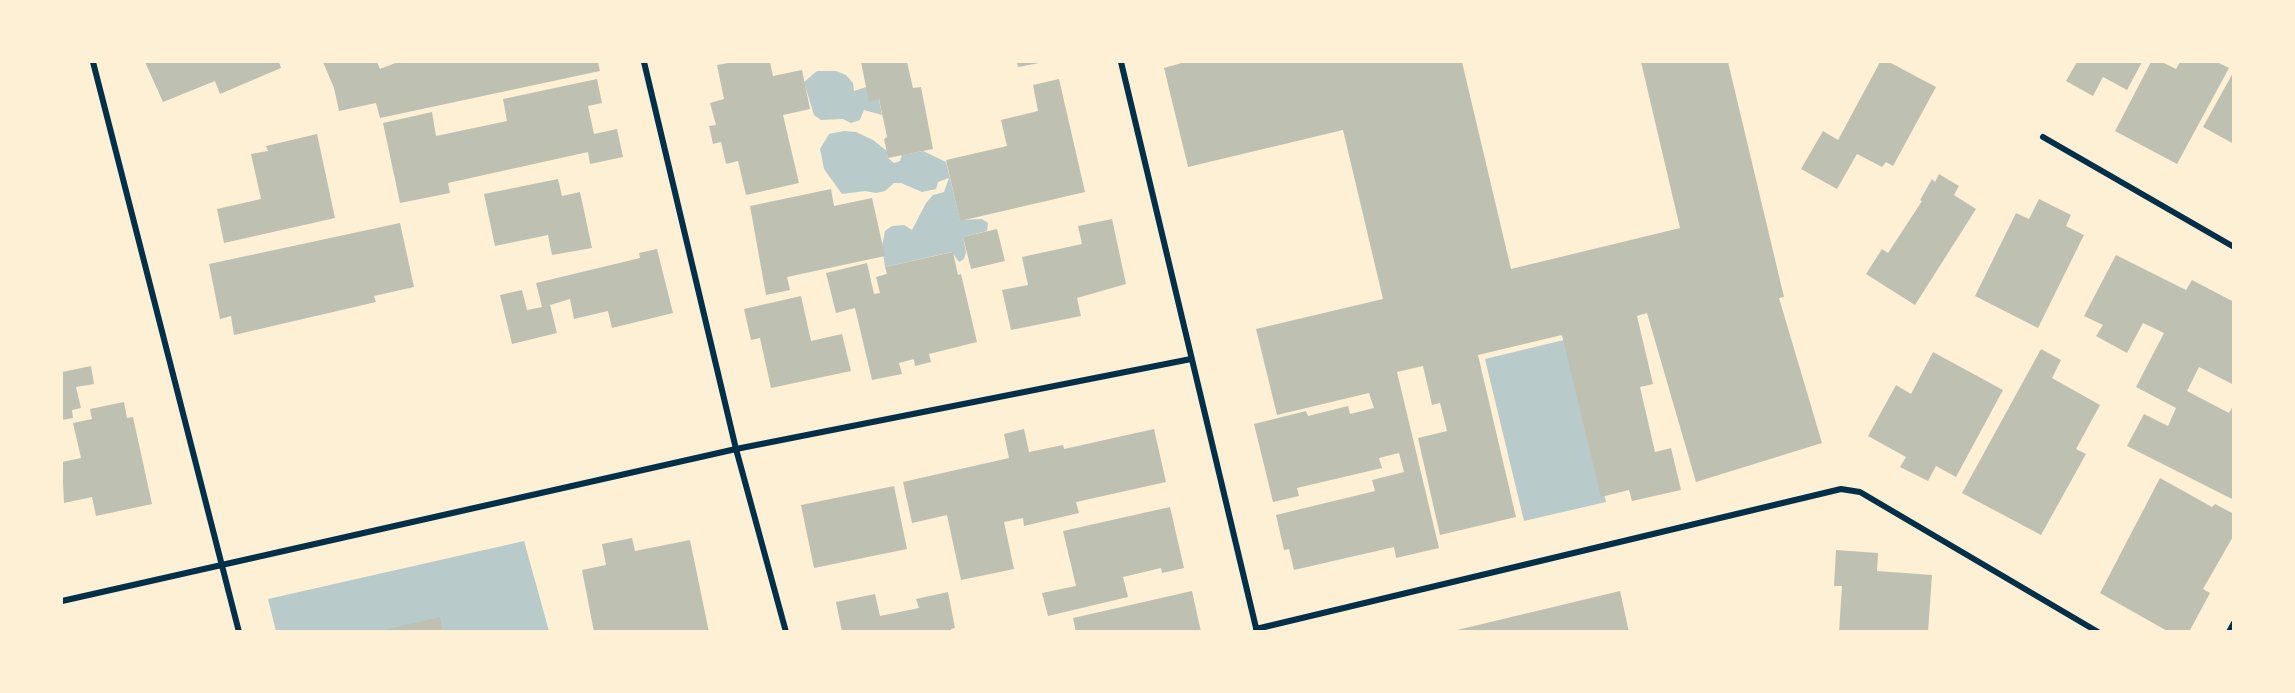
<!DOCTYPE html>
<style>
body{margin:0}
#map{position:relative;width:2295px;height:693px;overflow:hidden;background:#fdf0d5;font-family:Raleway,sans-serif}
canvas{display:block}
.frame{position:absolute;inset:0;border:63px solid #fdf0d5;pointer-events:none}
</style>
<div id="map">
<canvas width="2295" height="693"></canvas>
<div class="frame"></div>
</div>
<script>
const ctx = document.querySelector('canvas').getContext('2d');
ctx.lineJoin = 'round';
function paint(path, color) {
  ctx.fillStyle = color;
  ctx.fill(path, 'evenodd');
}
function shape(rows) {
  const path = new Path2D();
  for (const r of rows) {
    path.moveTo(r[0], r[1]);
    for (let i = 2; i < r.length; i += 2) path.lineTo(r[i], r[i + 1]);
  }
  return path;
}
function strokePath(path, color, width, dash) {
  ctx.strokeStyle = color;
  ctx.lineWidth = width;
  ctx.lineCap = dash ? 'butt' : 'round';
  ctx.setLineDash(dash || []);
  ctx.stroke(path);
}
const green = shape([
 [817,71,836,71,846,75,853,83,854,91,866,87,879,99,882,115,864,110,860,120,851,123,843,119,821,120,814,115,804,82],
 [844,131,856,132,873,140,887,151,888,158,894,163,900,161,902,155,923,151,946,162,960,220,982,219,988,223,987,231,963,237,966,252,964,259,959,262,952,252,885,267,882,246,885,231,892,226,904,225,912,230,926,203,933,195,944,192,949,178,938,182,936,189,922,192,901,183,894,183,885,191,876,193,865,191,842,194,824,169,820,149,829,134],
 [1568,339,1606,502,1524,521,1485,359],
 [524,541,549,631,276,631,268,599]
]);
const building = shape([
 [145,62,279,62,281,68,220,94,215,81,163,102],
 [323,62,377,62,380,69,398,62,598,62,600,71,380,118,376,103,339,111,334,88],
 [734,62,770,62,773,76,802,70,810,109,783,115,799,183,746,195,738,161,726,164,721,142,713,144,709,126,716,125,710,103,724,99,717,65],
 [861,62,907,62,913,88,921,87,933,149,888,158,884,139,887,137,879,99,869,102],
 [1017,62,1039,62,1039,63,1018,67],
 [1185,62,1462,62,1511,269,1680,228,1641,62,1728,62,1784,297,1779,298,1822,443,1696,482,1647,313,1637,316,1653,384,1640,387,1655,452,1671,448,1681,490,1632,501,1629,490,1601,497,1562,335,1478,355,1516,517,1440,535,1418,438,1447,431,1440,403,1432,405,1423,366,1397,372,1439,548,1396,558,1394,547,1294,570,1289,549,1284,550,1276,515,1375,491,1372,480,1404,472,1399,453,1379,458,1382,468,1297,488,1299,496,1273,502,1254,424,1306,411,1308,416,1348,406,1350,414,1374,408,1369,393,1277,415,1256,329,1383,299,1343,130,1188,167,1164,68],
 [1880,62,1889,62,1936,87,1893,166,1886,162,1882,167,1857,154,1837,189,1801,169,1823,131,1838,140],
 [2077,62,2142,62,2127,90,2103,77,2093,96,2066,81],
 [2151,62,2162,62,2176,69,2180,62,2217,62,2229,68,2177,164,2115,131],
 [2234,71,2234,144,2203,127],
 [597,79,602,103,588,106,594,134,617,129,623,157,590,164,588,152,448,183,450,193,400,203,383,123,432,112,436,136,507,121,503,99],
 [1059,79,1085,192,960,221,946,160,1007,146,1001,120,1038,111,1033,85],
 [317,134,335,218,224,243,217,209,261,199,251,154,268,151,266,146],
 [1939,174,1959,186,1954,195,1976,209,1915,305,1866,274,1882,249,1888,253,1922,201,1920,200,1932,179,1935,182],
 [558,179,562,196,580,192,592,248,552,255,548,235,495,246,484,194],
 [831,189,834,206,872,198,885,256,787,277,790,290,766,295,750,206],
 [2039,199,2071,215,2066,226,2084,235,2038,328,1975,296,2016,213,2029,219],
 [1112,219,1126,284,1077,298,1081,316,1011,330,1002,290,1028,285,1022,257,1082,244,1078,226],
 [400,223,414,287,374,296,376,302,234,335,231,316,220,319,209,264],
 [997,229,1005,261,971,269,963,237],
 [657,249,673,313,612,328,608,311,574,319,570,299,550,305,557,333,512,344,500,295,522,290,527,310,542,307,536,283,640,258,639,253],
 [953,252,958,275,961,274,977,342,929,354,931,362,915,366,914,359,899,363,902,374,872,380,855,308,836,313,826,273,867,263,874,294,880,293,876,277,887,274,885,267],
 [2116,255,2186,290,2192,280,2234,302,2234,385,2199,367,2187,391,2229,413,2234,404,2234,500,2127,446,2144,414,2168,426,2176,408,2136,387,2164,333,2143,323,2127,353,2096,336,2103,325,2084,316],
 [801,296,811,341,842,334,851,371,771,388,760,338,751,340,744,309],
 [2041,349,2061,360,2052,378,2100,405,2076,449,2086,454,2041,535,1962,493],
 [1933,352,2003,390,1956,477,1936,466,1928,481,1900,467,1906,457,1868,436,1896,385,1911,394],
 [91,366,94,384,76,387,81,408,72,410,73,418,62,420,62,372],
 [124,402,127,418,133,417,152,504,96,516,92,497,64,503,62,462,81,458,73,423,92,419,90,409],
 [1024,429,1029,452,1063,445,1064,449,1154,429,1166,482,1076,502,1079,513,1024,526,1023,518,1004,522,1014,569,961,580,947,515,912,523,903,482,1009,458,1004,434],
 [2160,478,2212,507,2215,504,2234,514,2234,535,2203,589,2210,593,2189,632,2169,632,2100,593],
 [894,486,907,549,814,568,801,505],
 [1170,507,1184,568,1162,573,1161,568,1123,577,1128,597,1048,616,1042,593,1076,586,1063,531],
 [632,538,635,551,690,540,709,632,594,632,582,570,606,565,602,544],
 [1836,550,1878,553,1877,571,1932,575,1928,632,1839,632,1842,586,1834,586],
 [1192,591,1201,632,1076,632,1073,618],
 [1620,591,1629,632,1454,632,1453,631],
 [948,592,955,628,951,629,952,632,842,632,836,602,875,594,880,616,919,608,916,599],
 [440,617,443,632,381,632,380,631]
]);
const minor = shape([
 [93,62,239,632],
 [644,62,736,449,786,632],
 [1121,62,1257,632],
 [2043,137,2234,247],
 [62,601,736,449,1191,359],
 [1256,629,1841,489,1860,492,2098,632],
 [2229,632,2234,623]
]);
paint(green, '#b9caca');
paint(building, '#bec0b2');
strokePath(minor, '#003049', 6);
</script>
